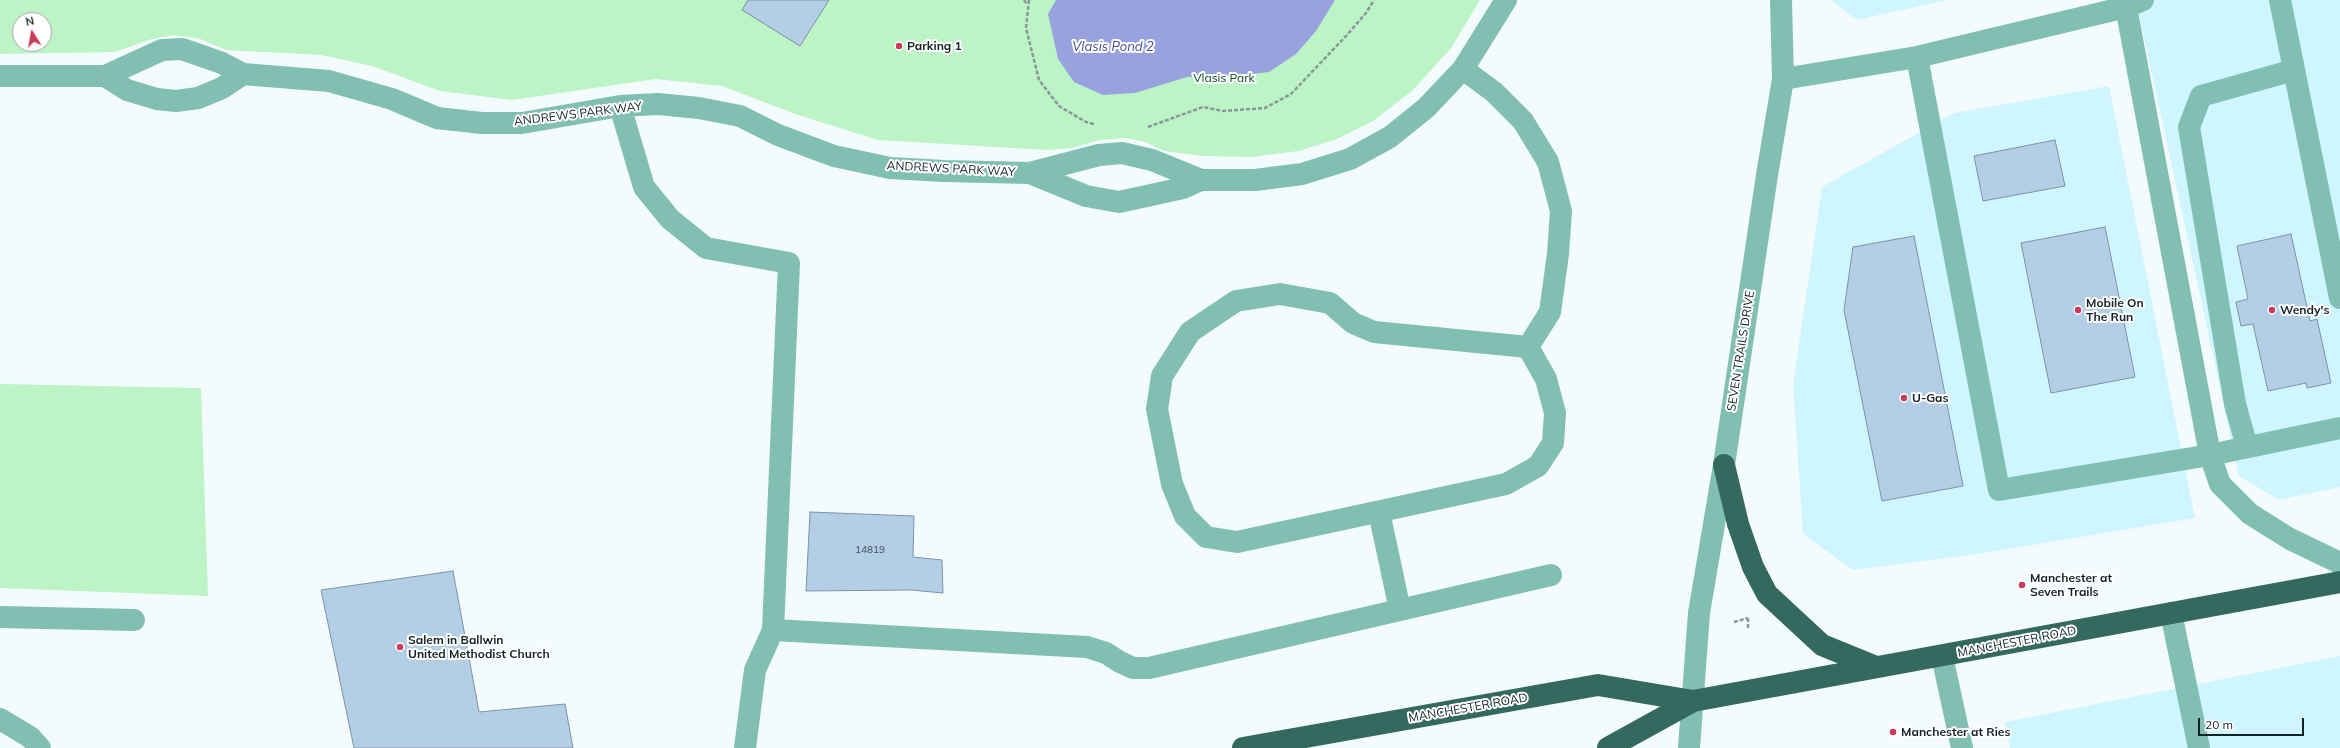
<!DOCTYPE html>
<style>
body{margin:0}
#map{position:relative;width:2340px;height:748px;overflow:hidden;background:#f4fbfd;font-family:Mulish,sans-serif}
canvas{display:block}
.north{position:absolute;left:12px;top:12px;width:40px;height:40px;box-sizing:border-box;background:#fff;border:1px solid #a1a7a8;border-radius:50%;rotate:349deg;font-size:11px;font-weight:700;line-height:16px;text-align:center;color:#132225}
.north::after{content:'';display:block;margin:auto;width:14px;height:18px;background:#ca3a5a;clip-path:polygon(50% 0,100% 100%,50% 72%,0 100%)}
.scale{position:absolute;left:2198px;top:718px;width:106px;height:18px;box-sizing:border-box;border:2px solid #132225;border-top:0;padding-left:5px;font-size:12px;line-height:14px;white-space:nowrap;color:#132225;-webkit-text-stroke:3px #fff;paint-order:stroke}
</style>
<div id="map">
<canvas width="2340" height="748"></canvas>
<div class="north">N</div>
<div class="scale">20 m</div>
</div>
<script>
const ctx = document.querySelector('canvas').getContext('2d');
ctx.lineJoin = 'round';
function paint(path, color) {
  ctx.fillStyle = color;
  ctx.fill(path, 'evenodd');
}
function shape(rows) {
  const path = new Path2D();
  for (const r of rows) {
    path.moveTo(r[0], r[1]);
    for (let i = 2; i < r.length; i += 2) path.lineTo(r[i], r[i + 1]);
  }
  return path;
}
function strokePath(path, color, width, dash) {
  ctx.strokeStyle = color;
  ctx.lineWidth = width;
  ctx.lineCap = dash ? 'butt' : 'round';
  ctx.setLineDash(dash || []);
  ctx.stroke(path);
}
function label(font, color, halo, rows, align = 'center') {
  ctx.font = font + ' Mulish,sans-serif';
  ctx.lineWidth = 4;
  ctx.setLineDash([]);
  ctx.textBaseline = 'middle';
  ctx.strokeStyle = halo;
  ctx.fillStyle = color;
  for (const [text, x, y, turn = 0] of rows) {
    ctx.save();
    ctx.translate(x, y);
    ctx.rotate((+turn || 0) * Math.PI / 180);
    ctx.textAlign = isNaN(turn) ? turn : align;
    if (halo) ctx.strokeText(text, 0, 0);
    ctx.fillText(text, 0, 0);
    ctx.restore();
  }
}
const built = shape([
 [1831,0,1948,0,1856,20],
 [2136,0,2340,0,2340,487,2279,500,2239,476],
 [2109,86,2195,518,1978,554,1853,570,1803,534,1793,385,1822,187,1954,113],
 [2340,656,2340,748,2010,748,2005,722]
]);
const green = shape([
 [0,0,1480,0,1451,48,1413,90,1373,121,1337,139,1299,151,1251,157,1203,156,1164,151,1145,142,1126,138,1100,140,1072,148,1047,150,878,140,798,115,722,86,656,79,512,100,440,91,372,66,321,55,226,50,200,39,174,35,152,39,115,52,0,54],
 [20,20,44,20,44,44,20,44],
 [0,384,201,388,208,596,0,588]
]);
const water = shape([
 [1056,0,1335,0,1316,31,1296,54,1269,72,1236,76,1187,77,1135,93,1103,95,1074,82,1058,59,1048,14]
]);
const building = shape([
 [748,0,829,0,800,46,742,10,748,0],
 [2055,140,2065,186,1983,201,1974,156,2055,140],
 [2105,227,2135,377,2051,393,2021,243,2105,227],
 [2291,234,2310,321,2317,319,2331,383,2307,388,2306,383,2268,391,2253,324,2241,326,2236,302,2248,299,2237,246,2291,234],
 [1914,236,1963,486,1882,501,1844,310,1853,247,1914,236],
 [810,512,914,516,913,557,942,560,943,593,911,590,806,591,810,512],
 [453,571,479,712,565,704,573,748,354,748,321,590,453,571]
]);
const path = shape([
 [1024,0,1027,4],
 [1029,0,1026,28,1039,80,1059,106,1086,122,1094,124],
 [1148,127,1203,107,1223,111,1265,108,1291,94,1346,36,1366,13,1374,0],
 [1748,618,1748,630],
 [1734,622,1748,618]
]);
const minor = shape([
 [2280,0,2340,298],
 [2126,7,2210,455,2220,484,2250,514,2290,539,2340,563],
 [1917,57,1999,490,2210,455,2340,428],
 [1463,69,1494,92,1523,121,1548,162,1561,211,1558,254,1550,312,1528,347],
 [0,76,105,76,162,50,182,49,222,63,243,74,329,81,392,99,437,118,482,123,522,123,620,106,658,104,699,108,740,116,778,135,834,156,890,168,944,171,1030,173,1099,155,1122,153,1152,160,1201,180],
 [105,76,127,90,157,99,176,101,198,98,222,88,243,74],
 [1783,79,1917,57,2126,7,2143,0],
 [620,106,644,187,670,219,706,248,789,263,773,630,755,670,745,748],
 [1030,173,1086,196,1119,202,1183,188,1201,180,1255,180,1302,174,1350,159,1390,137,1426,108,1463,69,1506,0],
 [1280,294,1330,303,1353,323,1374,332,1528,347,1546,379,1555,413,1553,443,1538,466,1506,484,1237,542,1206,537,1185,516,1172,484,1157,409,1162,376,1190,332,1236,301,1280,294],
 [2247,447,2235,404,2189,127,2201,96,2294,70],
 [1379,512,1400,610],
 [2171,613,2199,748],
 [0,617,134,620],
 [773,630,1087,647,1106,653,1120,662,1133,668,1149,668,1551,575],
 [1942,656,1962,748],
 [0,719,30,737,40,748],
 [1689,748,1699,613,1724,465,1767,175,1783,79,1781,0]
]);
const highway = shape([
 [1724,465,1738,524,1753,567,1767,594,1822,645,1876,667],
 [1243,748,1598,685,1693,701],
 [1608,748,1693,701,2340,582]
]);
const markers = [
 [899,46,4,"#ca3a5a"],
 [2078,310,4,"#ca3a5a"],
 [2272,310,4,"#ca3a5a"],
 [1904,398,4,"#ca3a5a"],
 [2022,585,4,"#ca3a5a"],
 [400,647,4,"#ca3a5a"],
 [1893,732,4,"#ca3a5a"]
];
const numberNames = [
 ["14819",870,550]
];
const poiNames = [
 ["Parking 1",907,46],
 ["Mobile On",2086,303],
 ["The Run",2086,317],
 ["Wendy's",2280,310],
 ["U-Gas",1912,398],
 ["Manchester at",2030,578],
 ["Seven Trails",2030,592],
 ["Salem in Ballwin",408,640],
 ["United Methodist Church",408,654],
 ["Manchester at Ries",1901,732]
];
const parkNames = [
 ["Vlasis Park",1224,78]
];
const streetNames = [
 ["ANDREWS PARK WAY",578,114,-7],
 ["ANDREWS PARK WAY",951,169,3],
 ["SEVEN TRAILS DRIVE",1741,351,-81],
 ["MANCHESTER ROAD",2017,642,-11],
 ["MANCHESTER ROAD",1468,708,-10]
];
const waterNames = [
 ["Vlasis Pond 2",1113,47]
];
paint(built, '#cff6ff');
paint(green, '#bdf4c5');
paint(water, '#98a2de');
paint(building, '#b4cee5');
strokePath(building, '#7a93a8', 1);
strokePath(path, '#8b9698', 2.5, [4, 2]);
strokePath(minor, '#80bfb2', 22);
strokePath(highway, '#34695f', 22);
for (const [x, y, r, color] of markers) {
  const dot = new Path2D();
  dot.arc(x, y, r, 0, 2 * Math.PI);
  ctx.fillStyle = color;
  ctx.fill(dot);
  strokePath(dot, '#fff', 1.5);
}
label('10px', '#3b4d55', null, numberNames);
label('bold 12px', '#132225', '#fff', poiNames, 'left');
label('12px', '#06471c', '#fff', parkNames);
label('12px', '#132225', '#fff', streetNames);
label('italic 13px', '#464d96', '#fff', waterNames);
</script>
